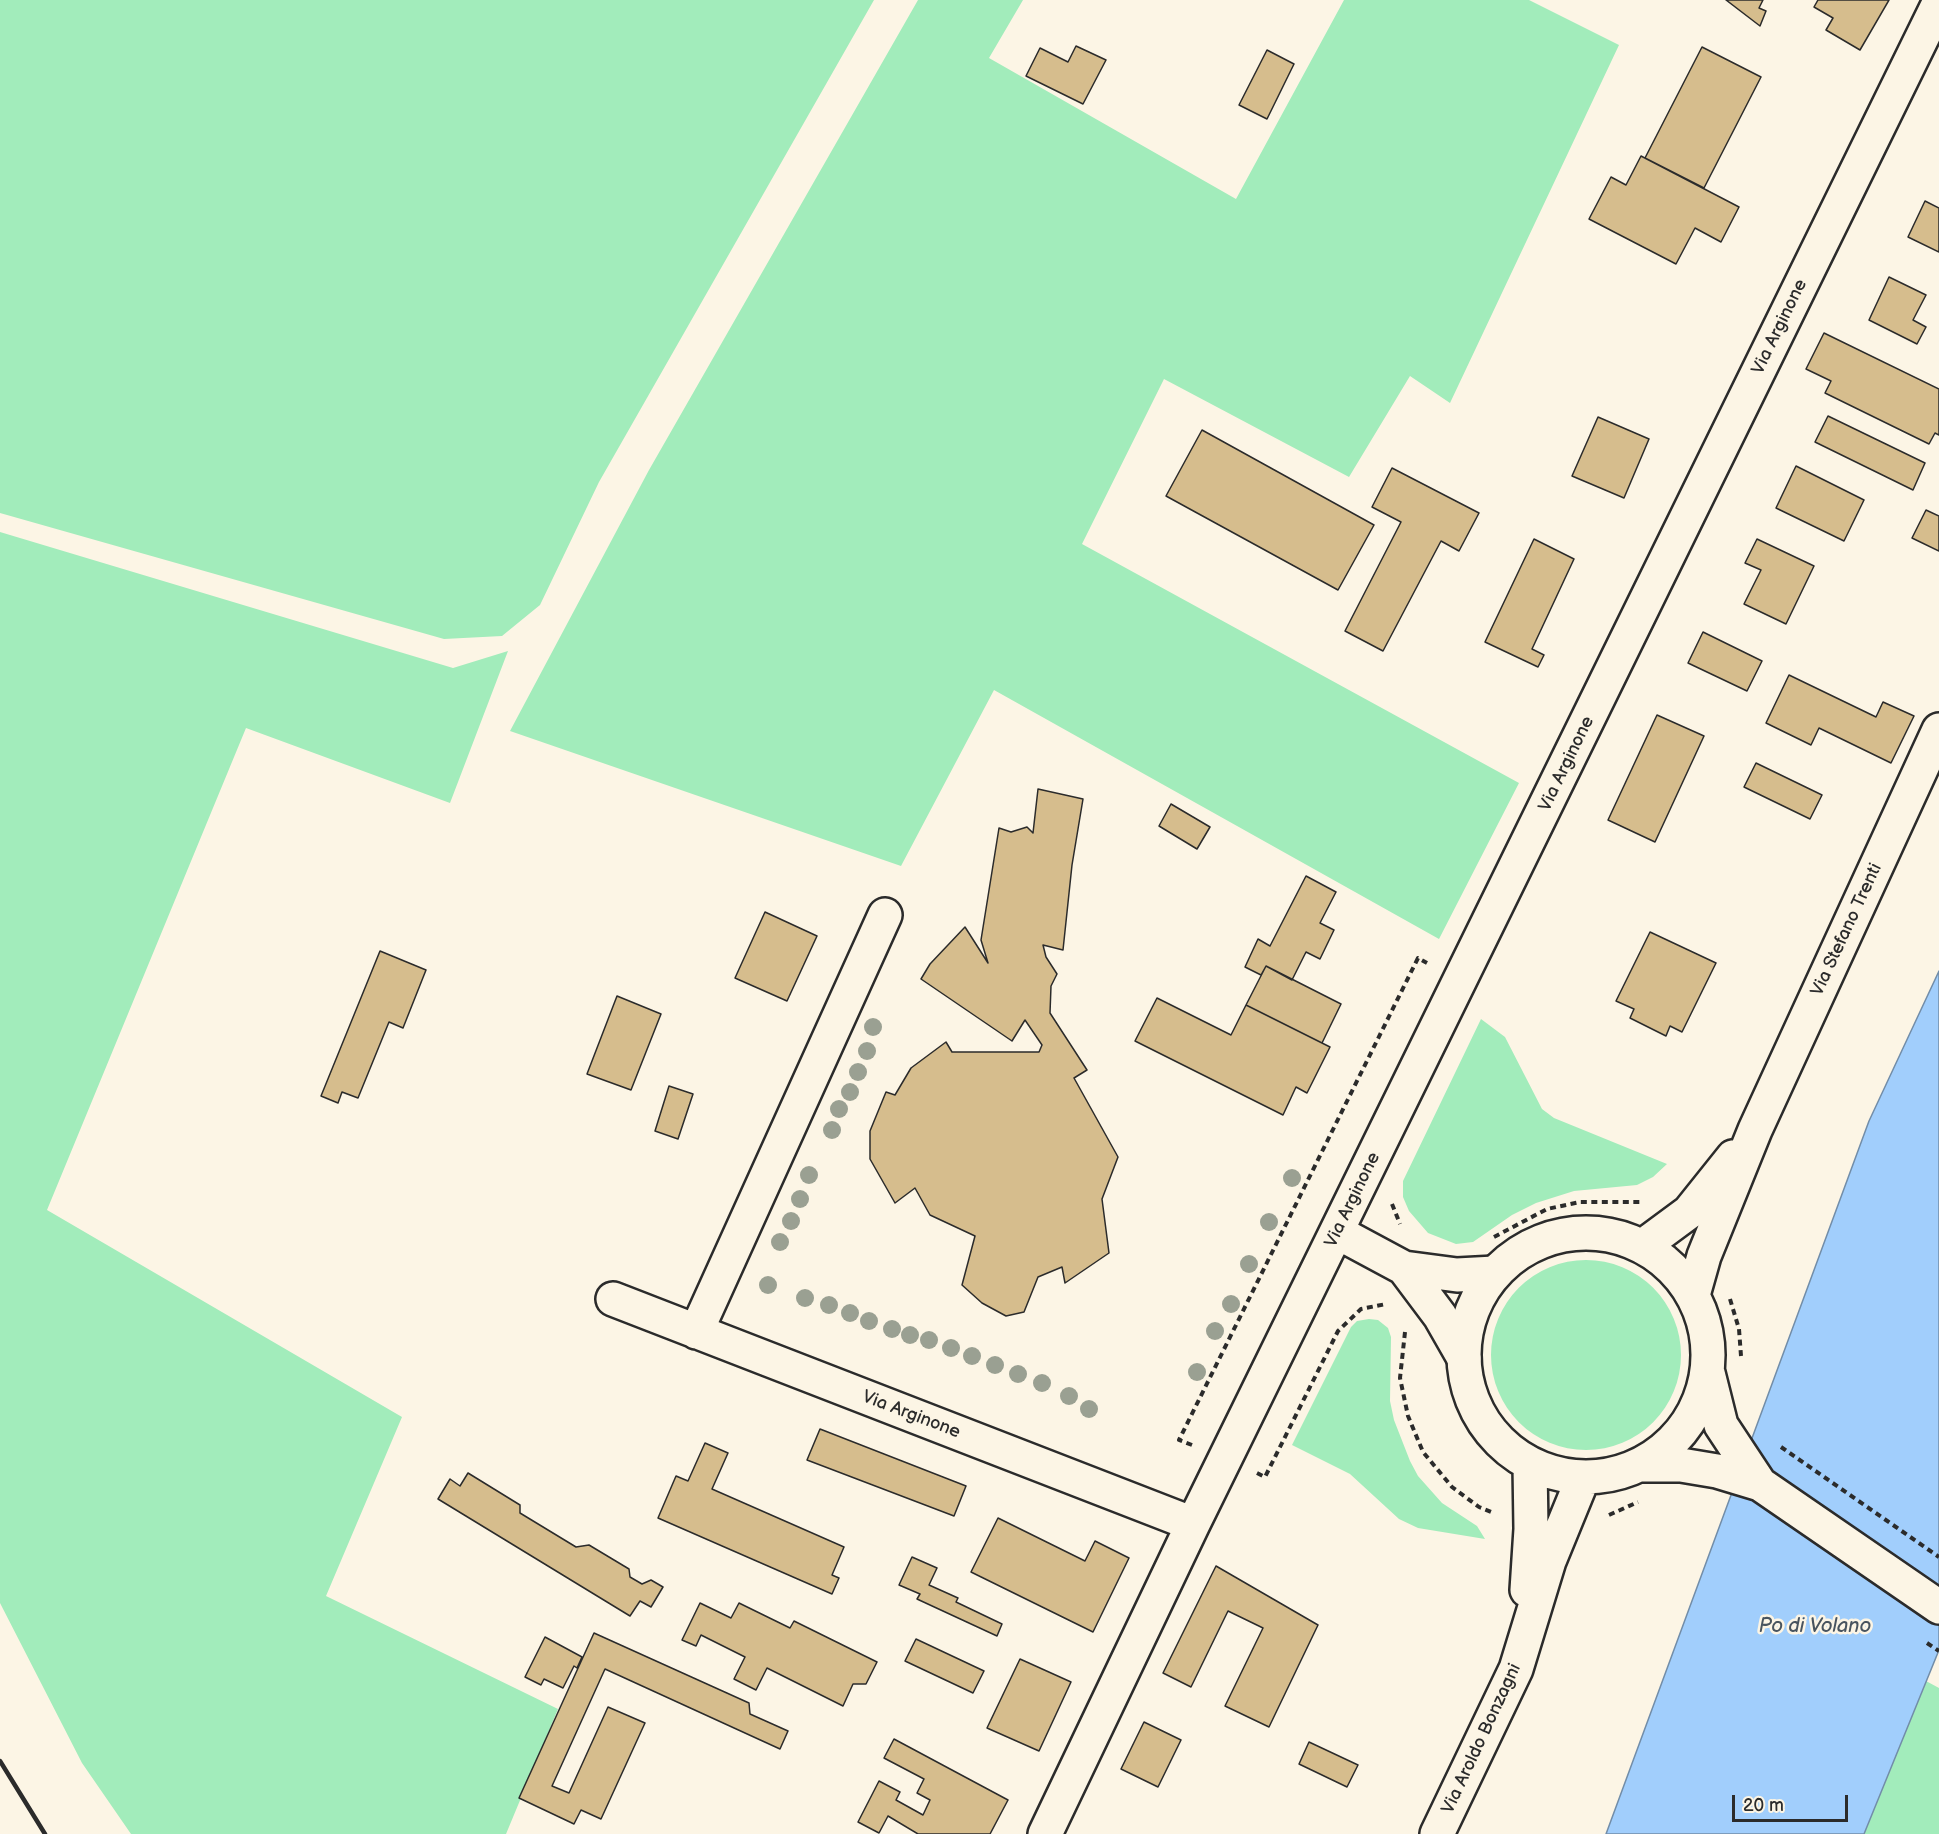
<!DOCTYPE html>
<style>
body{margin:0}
#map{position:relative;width:1939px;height:1834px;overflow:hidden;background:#fcf5e5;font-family:"Balsamiq Sans",sans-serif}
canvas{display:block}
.scale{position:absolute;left:1732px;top:1795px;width:116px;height:27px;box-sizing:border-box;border:3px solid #2b2b2b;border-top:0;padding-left:8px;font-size:18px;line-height:21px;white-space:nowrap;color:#2b2b2b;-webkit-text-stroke:4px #fcf5e5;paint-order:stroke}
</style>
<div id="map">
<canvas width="1939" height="1834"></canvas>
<div class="scale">20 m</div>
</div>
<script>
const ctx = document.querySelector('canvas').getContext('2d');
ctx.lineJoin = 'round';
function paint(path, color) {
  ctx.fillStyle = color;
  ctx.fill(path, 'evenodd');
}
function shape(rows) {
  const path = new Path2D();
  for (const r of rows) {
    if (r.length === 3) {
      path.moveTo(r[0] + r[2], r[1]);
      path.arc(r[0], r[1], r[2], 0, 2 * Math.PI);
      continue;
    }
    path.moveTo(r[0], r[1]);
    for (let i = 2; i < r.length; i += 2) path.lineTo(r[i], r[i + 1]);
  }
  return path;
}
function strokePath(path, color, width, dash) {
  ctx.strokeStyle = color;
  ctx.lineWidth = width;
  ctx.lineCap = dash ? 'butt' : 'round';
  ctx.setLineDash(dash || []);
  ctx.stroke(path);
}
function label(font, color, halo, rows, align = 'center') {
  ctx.font = font + ' "Balsamiq Sans",sans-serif';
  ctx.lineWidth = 5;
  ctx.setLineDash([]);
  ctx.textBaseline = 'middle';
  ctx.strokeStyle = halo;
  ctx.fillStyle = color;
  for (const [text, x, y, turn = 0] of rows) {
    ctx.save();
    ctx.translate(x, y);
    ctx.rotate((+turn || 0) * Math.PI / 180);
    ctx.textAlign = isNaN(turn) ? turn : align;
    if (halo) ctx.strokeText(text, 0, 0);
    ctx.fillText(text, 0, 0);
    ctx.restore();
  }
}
const green = shape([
 [0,0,874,0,599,482,540,605,502,636,444,639,0,513],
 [918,0,1023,0,989,58,1236,199,1344,0,1529,0,1619,45,1450,403,1410,376,1349,477,1164,379,1082,544,1519,783,1439,939,994,690,901,866,510,731,649,470],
 [0,532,453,668,508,651,450,803,246,728,47,1210,402,1417,326,1596,558,1709,506,1834,131,1834,82,1763,0,1603],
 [1481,1019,1505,1037,1542,1109,1554,1118,1667,1164,1653,1177,1637,1185,1574,1191,1536,1203,1512,1215,1473,1242,1456,1244,1428,1233,1409,1211,1403,1197,1403,1181],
 [1586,1355,95],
 [1369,1319,1378,1320,1388,1328,1391,1337,1390,1401,1394,1420,1410,1461,1418,1476,1442,1503,1477,1526,1485,1539,1418,1528,1399,1519,1350,1474,1292,1445,1351,1327,1357,1321],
 [1926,1681,1939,1688,1939,1834,1864,1834]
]);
const water = shape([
 [1939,971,1939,1650,1864,1834,1606,1834,1869,1121,1939,971]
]);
const building = shape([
 [1726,0,1763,0,1759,8,1766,11,1760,26,1726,0],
 [1818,0,1889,0,1860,50,1826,30,1833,18,1814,7,1818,0],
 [1076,46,1106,60,1083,104,1026,76,1040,48,1068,62,1076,46],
 [1702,47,1761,77,1704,188,1645,158,1702,47],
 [1267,50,1294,64,1267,119,1239,105,1267,50],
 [1641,156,1739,207,1721,242,1695,228,1676,264,1589,219,1611,177,1626,185,1641,156],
 [1925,201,1939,208,1939,252,1908,237,1925,201],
 [1889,277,1926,295,1913,320,1926,327,1917,344,1869,320,1889,277],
 [1824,333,1939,389,1939,435,1935,433,1929,444,1825,393,1831,381,1806,369,1824,333],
 [1828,416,1925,463,1913,490,1815,442,1828,416],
 [1598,417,1649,439,1624,498,1572,476,1598,417],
 [1202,430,1374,525,1338,590,1166,496,1202,430],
 [1796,466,1864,500,1844,541,1776,508,1796,466],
 [1392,468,1479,513,1459,551,1441,541,1383,651,1345,631,1401,522,1372,507,1392,468],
 [1926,510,1939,516,1939,551,1912,538,1926,510],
 [1534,539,1574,559,1532,649,1544,655,1538,667,1485,642,1534,539],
 [1757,539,1814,566,1786,624,1744,604,1761,570,1745,563,1757,539],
 [1703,632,1762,661,1747,691,1688,663,1703,632],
 [1789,675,1876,717,1883,702,1914,716,1891,763,1819,728,1811,745,1766,723,1789,675],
 [1657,715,1704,736,1655,842,1608,820,1657,715],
 [1756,763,1822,795,1810,819,1744,787,1756,763],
 [1038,789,1083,799,1072,865,1063,950,1043,945,1046,957,1057,974,1051,986,1050,1013,1087,1070,1074,1078,1118,1157,1102,1199,1109,1253,1065,1283,1062,1267,1038,1277,1024,1312,1006,1316,982,1303,962,1285,975,1236,930,1215,915,1188,895,1203,870,1159,870,1131,886,1092,895,1095,911,1068,946,1042,952,1052,1039,1052,1042,1045,1025,1020,1012,1041,921,979,930,964,965,927,988,963,981,940,999,828,1011,832,1027,827,1033,833,1038,789],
 [1171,804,1210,827,1197,849,1159,826,1171,804],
 [1306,876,1336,892,1320,923,1334,930,1320,959,1306,952,1292,980,1266,966,1261,975,1245,967,1258,939,1270,946,1306,876],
 [765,912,817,936,787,1001,735,978,765,912],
 [1650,932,1716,963,1682,1032,1670,1026,1666,1036,1630,1018,1634,1009,1616,1001,1650,932],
 [380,951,426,970,403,1028,389,1022,358,1098,342,1092,338,1103,321,1096,380,951],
 [1266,966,1341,1004,1322,1043,1246,1005,1266,966],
 [617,996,661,1014,631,1090,587,1074,617,996],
 [1157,998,1231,1035,1246,1005,1330,1047,1307,1093,1296,1087,1283,1115,1135,1041,1157,998],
 [669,1086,693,1094,678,1139,655,1131,669,1086],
 [820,1429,966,1486,954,1516,807,1460,820,1429],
 [705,1443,728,1453,712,1489,844,1547,832,1575,839,1578,832,1594,658,1518,676,1476,688,1481,705,1443],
 [468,1473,520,1505,520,1513,576,1547,589,1545,629,1569,630,1577,642,1584,651,1580,663,1587,651,1607,640,1601,630,1616,438,1499,450,1479,460,1486,468,1473],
 [998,1518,1085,1561,1095,1541,1129,1558,1093,1632,971,1572,998,1518],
 [912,1557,937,1568,929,1585,958,1598,956,1602,1002,1624,997,1636,917,1599,920,1594,899,1585,912,1557],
 [1216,1566,1318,1625,1269,1727,1225,1706,1263,1628,1228,1611,1191,1687,1163,1673,1216,1566],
 [700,1603,731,1618,739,1603,790,1628,794,1621,877,1662,866,1684,853,1684,843,1706,767,1668,756,1690,734,1679,745,1657,701,1635,696,1646,682,1640,700,1603],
 [594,1633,749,1703,750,1714,788,1731,780,1749,605,1669,552,1786,569,1793,608,1707,645,1723,601,1819,581,1810,574,1824,519,1798,594,1633],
 [545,1637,582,1657,577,1668,574,1666,563,1688,544,1679,541,1685,525,1677,545,1637],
 [916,1639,984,1671,973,1693,905,1661,916,1639],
 [1020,1659,1071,1682,1039,1751,987,1728,1020,1659],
 [1144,1722,1181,1740,1158,1787,1121,1769,1144,1722],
 [894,1739,1008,1800,990,1834,918,1834,888,1816,879,1833,858,1822,879,1781,900,1792,896,1800,923,1815,930,1800,917,1793,924,1779,884,1758,894,1739],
 [1309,1742,1358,1765,1347,1787,1299,1764,1309,1742]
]);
const path = shape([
 [1392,1204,1400,1224],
 [1494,1237,1547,1209,1580,1202,1640,1202],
 [1730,1299,1739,1329,1741,1356],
 [1405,1332,1400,1378,1408,1416,1423,1452,1452,1487,1479,1507,1494,1513],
 [1192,1445,1179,1440,1418,958,1427,963],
 [1781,1447,1939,1557],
 [1257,1473,1265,1477,1338,1331,1361,1309,1386,1304],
 [1609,1515,1638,1502],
 [1927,1643,1939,1651]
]);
const minor = shape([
 [1337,1232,1404,1268,1457,1275,1495,1273],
 [1404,1268,1440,1316,1464,1358],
 [613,1299,1193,1524],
 [696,1332,885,915],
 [1045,1834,1193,1524,1939,3]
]);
const major = shape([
 [1586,1355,122],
 [1643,1246,1689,1212,1733,1157],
 [1693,1295,1704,1256,1755,1130,1939,730],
 [1708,1373,1721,1425,1760,1484],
 [1643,1465,1681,1465,1717,1471,1760,1484,1939,1607],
 [1527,1590,1531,1529,1530,1465],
 [1437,1834,1516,1669,1549,1561,1583,1478]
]);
const rail = shape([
 [0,1761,45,1834]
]);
const trees = [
 [873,1027],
 [867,1051],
 [858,1072],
 [850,1092],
 [839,1109],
 [832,1130],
 [809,1175],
 [1292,1178],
 [800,1199],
 [791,1221],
 [1269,1222],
 [780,1242],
 [1249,1264],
 [768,1285],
 [805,1298],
 [1231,1304],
 [829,1305],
 [850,1313],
 [869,1321],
 [892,1329],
 [1215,1331],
 [910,1335],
 [929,1340],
 [951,1348],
 [972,1356],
 [995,1365],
 [1197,1372],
 [1018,1374],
 [1042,1383],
 [1069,1396],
 [1089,1409]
];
const streetNames = [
 ["Via Arginone",1780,327,-64],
 ["Via Arginone",1567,764,-64],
 ["Via Stefano Trenti",1847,930,-65],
 ["Via Arginone",1353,1200,-64],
 ["Via Arginone",911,1415,21],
 ["Via Aroldo Bonzagni",1482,1739,-65]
];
const waterNames = [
 ["Po di Volano",1815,1627]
];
paint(green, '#a2ecbb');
paint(water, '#a1cefc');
strokePath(water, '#728da8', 1.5);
paint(building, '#d6bd8d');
strokePath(building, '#2b2b2b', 1.5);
strokePath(minor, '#2b2b2b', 38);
strokePath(major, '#2b2b2b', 38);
strokePath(path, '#2b2b2b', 4, [6, 4.5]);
strokePath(minor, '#fcf5e5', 33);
strokePath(major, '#fcf5e5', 33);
strokePath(rail, '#2b2b2b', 4.5);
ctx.fillStyle = '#9aa092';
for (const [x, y] of trees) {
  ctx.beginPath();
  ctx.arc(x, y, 9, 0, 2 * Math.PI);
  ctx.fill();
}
label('18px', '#2b2b2b', '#fcf5e5', streetNames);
label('italic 20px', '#48545f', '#fcf5e5', waterNames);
</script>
